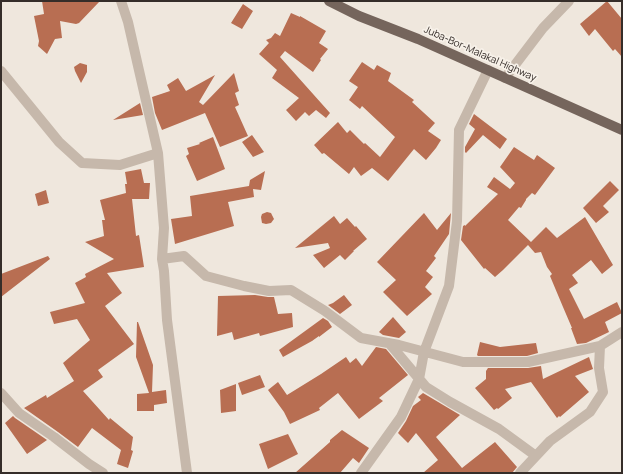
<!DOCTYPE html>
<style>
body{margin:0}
#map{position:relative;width:623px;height:474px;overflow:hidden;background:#efe7dd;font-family:Manrope,sans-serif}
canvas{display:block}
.frame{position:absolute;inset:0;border:2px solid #352d29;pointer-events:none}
</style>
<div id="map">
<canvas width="623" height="474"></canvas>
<div class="frame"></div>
</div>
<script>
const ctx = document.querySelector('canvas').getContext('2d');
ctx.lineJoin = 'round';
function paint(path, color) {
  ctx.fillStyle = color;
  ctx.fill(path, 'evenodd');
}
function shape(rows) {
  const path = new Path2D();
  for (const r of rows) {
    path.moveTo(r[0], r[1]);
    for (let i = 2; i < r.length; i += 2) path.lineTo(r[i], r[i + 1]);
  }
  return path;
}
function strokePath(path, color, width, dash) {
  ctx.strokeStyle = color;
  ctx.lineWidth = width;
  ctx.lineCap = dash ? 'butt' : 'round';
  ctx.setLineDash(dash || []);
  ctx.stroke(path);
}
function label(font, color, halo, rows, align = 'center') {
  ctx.font = font + ' Manrope,sans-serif';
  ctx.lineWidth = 3.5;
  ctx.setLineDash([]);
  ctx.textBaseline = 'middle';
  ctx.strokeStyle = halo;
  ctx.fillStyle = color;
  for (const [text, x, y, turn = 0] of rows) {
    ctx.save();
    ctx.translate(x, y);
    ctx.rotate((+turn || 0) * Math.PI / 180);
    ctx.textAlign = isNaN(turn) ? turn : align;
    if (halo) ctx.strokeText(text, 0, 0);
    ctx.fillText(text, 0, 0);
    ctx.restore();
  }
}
const building = shape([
 [42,1,100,1,79,23,76,24,60,21,62,38,55,39,47,54,38,46,39,41,34,16,44,14],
 [607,1,622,19,622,57,615,49,613,51,595,29,589,36,580,24],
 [243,4,253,11,242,29,231,23],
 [291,13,300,17,300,16,326,31,319,43,328,49,320,59,321,60,313,72,285,51,280,57,330,113,326,118,316,110,309,116,305,112,296,121,286,110,299,98,272,78,277,70,259,54,269,43,266,40,271,38,275,33,280,36],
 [362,62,374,70,377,65,391,73,388,81,414,100,412,102,435,123,428,131,441,140,436,148,426,160,414,149,388,181,372,168,361,176,354,167,349,174,324,153,322,154,314,145,338,122,347,133,350,130,364,144,365,143,380,157,395,137,362,106,360,109,349,100,358,87,349,81],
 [80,63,87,65,87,72,81,83,75,71,74,67],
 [234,73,239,91,235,93,239,105,235,107,248,136,220,147,205,113,162,130,155,113,152,97,170,91,167,85,178,78,186,91,215,75,199,102,203,105],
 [140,103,143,115,113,120],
 [474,114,507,139,500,149,483,135,466,153,465,152,465,147,475,129,469,124],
 [252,135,264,152,253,157,242,142],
 [213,137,225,169,197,181,186,156,189,154,187,148,200,144,199,143],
 [514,147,534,160,537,155,555,168,535,195,532,193,526,199,526,200,521,208,519,207,508,220,531,242,503,270,495,277,485,268,484,269,461,240,463,226,465,225,465,226,498,194,487,187,494,177,510,189,515,183,500,167],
 [141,169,144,183,150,183,149,199,132,199,136,236,139,235,144,267,107,273,122,293,105,306,134,344,98,370,103,377,83,391,109,420,110,418,133,437,131,450,133,451,128,468,117,464,121,450,92,428,78,447,58,432,24,408,46,395,47,398,74,381,63,363,90,340,77,319,54,324,50,312,85,303,75,283,86,277,85,274,114,259,85,242,104,236,102,220,105,220,100,200,126,193,125,184,127,184,125,172],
 [265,171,261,190,253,189,254,197,228,202,234,226,175,244,171,219,192,216,190,196,249,186,250,180],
 [610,181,619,190,603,206,609,212,596,223,583,208],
 [46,190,49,203,38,206,35,194],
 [267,212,271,213,274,219,271,223,266,224,262,223,261,217,262,214],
 [424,213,437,230,451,213,449,234,434,256,436,258,426,271,433,277,425,287,432,294,407,316,383,292,396,280,377,262],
 [334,216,340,224,347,218,355,227,356,226,367,239,353,251,354,251,345,260,340,255,324,268,313,255,330,248,328,243,295,248],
 [585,217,613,265,602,274,591,260,572,275,578,283,569,289,584,319,617,302,622,313,605,322,609,332,586,343,577,344,571,328,572,328,563,307,550,276,552,274,547,267,541,252,535,253,528,245,546,227,557,238],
 [48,256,50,259,1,297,1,274],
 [255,295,268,297,274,297,278,314,292,313,293,327,260,336,259,333,234,340,232,332,217,336,218,296],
 [344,295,352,305,340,314,328,305,333,303],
 [393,317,406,332,399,338,383,335,379,332],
 [323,318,328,321,332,327,319,337,319,336,312,341,283,357,279,350],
 [137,322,138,322,153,365,152,392,166,390,167,403,154,405,154,411,137,411,137,394,149,393,136,357],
 [480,342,500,347,536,343,538,353,527,356,478,356,477,355],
 [376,347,386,349,408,375,379,398,383,401,359,419,338,393,319,408,320,410,290,424,284,412,268,390,278,382,287,395,321,374,346,357,350,363,356,358,362,366],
 [589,357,593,369,575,376,589,392,560,417,559,416,557,418,531,382,505,389,512,398,498,409,497,408,494,410,475,388,486,379,486,371,488,368,528,368,541,366,543,379],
 [260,375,265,387,242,395,238,383],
 [236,384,236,411,221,413,220,390],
 [423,393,460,415,436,437,462,468,495,442,517,467,512,473,423,473,438,460,416,433,408,443,398,433,406,421,413,406,421,400,418,397],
 [13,416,15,418,47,440,27,454,5,423],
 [342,430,369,448,359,463,353,458,340,473,295,473,330,442,330,440],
 [288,434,298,454,268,469,259,444]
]);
const minor = shape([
 [121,1,128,22,138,66,158,153,164,228,162,259,164,271,167,320,187,473],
 [1,71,59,142,82,163,120,165,158,153],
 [505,78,543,28,569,1],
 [162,259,184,256,206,276,244,286,269,291,291,290,325,311,361,338,399,345,463,362,528,362,600,346],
 [389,343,426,387,450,402,499,429,536,456],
 [1,393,19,413,54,437,89,464,103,473],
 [361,473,401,417,419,379,424,352,449,286,457,221,459,130,488,70],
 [520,473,550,441,590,412,603,392,599,368,600,346,622,332]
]);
const primary = shape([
 [329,1,359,16,418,39,622,130]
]);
const streetNames = [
 ["Juba-Bor-Malakal Highway",480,54,24]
];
paint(building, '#b86e52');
strokePath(minor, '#c6b8ab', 10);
strokePath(primary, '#75655c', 10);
label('10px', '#352d29', '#f7f1e9', streetNames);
</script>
